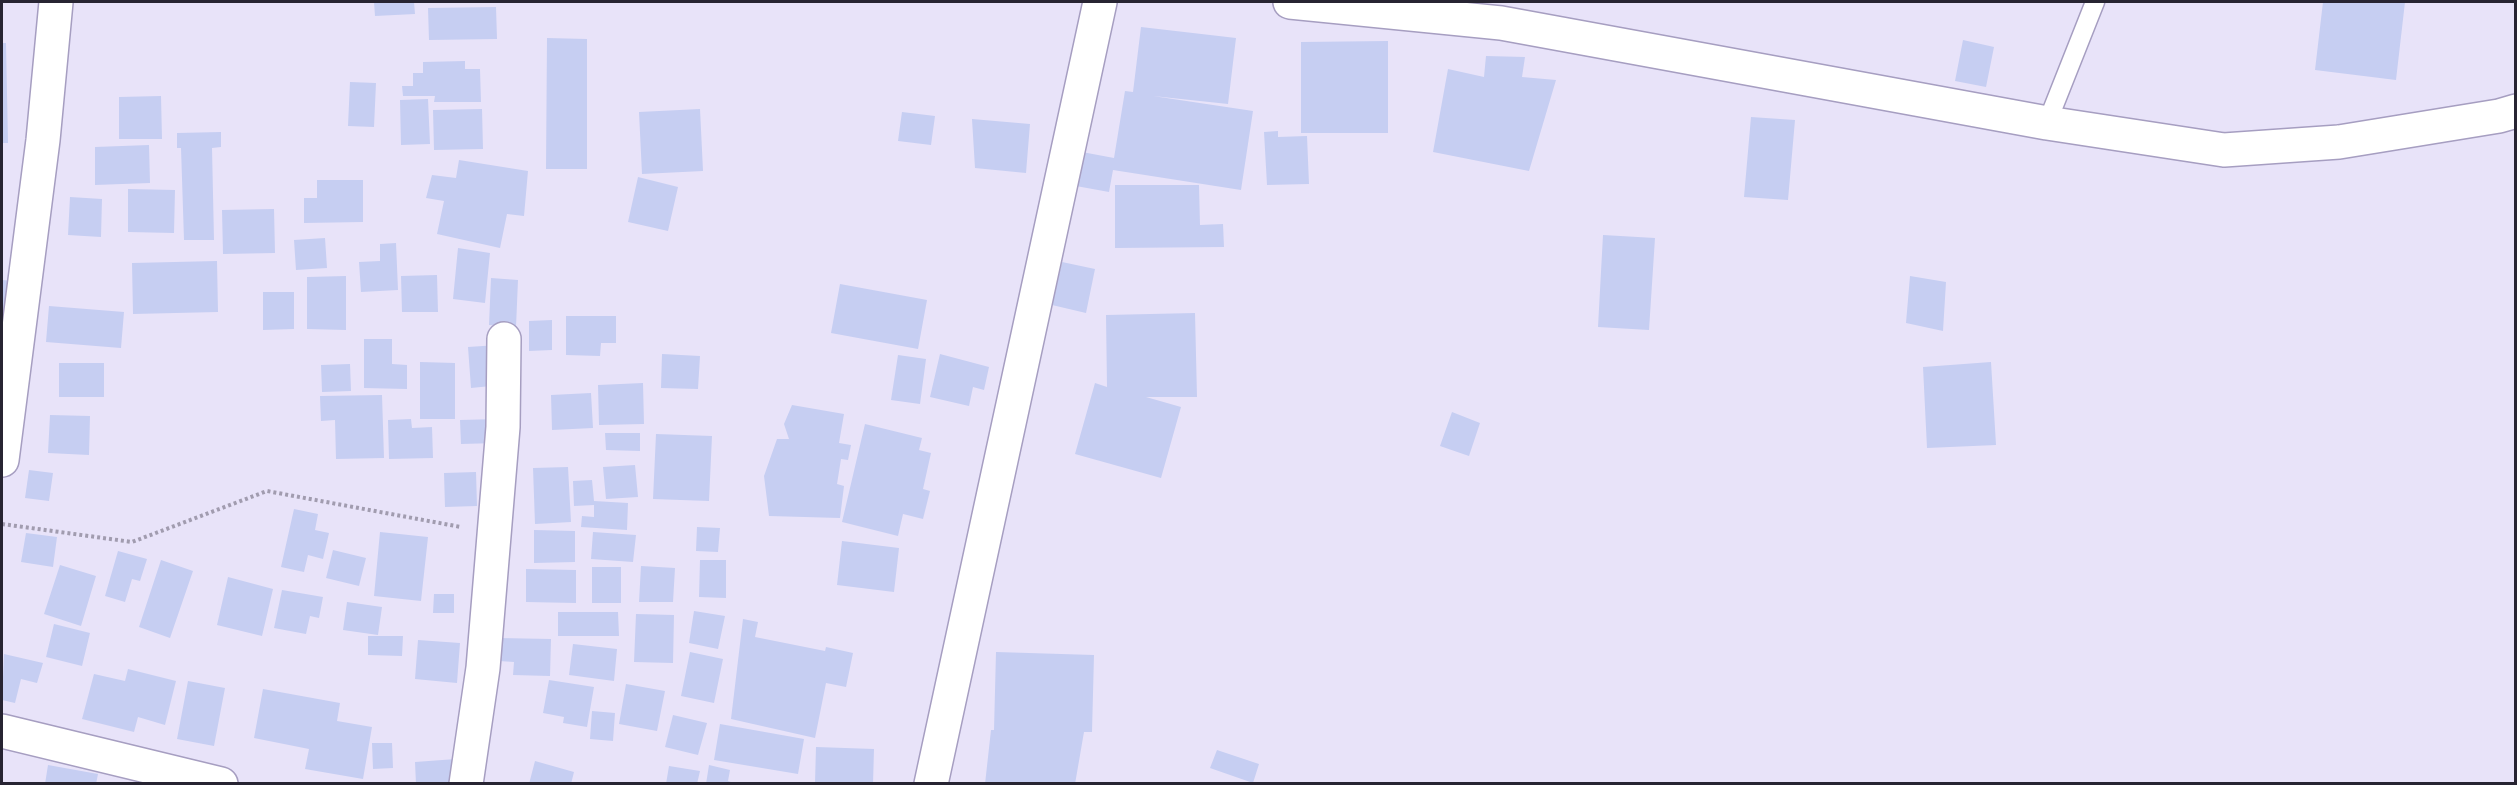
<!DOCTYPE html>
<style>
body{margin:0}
#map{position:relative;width:2517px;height:785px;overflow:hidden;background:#e8e3f9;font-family:"DejaVu Sans",sans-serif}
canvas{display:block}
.frame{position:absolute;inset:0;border:3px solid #272432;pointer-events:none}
</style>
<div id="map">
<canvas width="2517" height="785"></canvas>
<div class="frame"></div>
</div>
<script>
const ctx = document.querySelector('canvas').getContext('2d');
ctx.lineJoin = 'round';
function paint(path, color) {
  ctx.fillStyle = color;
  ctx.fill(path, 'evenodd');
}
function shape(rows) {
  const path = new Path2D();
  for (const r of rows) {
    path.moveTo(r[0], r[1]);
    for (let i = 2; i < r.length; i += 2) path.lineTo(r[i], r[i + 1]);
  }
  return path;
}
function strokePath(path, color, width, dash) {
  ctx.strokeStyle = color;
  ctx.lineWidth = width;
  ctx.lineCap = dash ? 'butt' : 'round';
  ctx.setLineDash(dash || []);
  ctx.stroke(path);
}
const building = shape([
 [374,2,414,2,415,14,375,16],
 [2323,2,2405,2,2396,80,2315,70],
 [496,7,497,39,429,40,428,8],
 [1141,27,1236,38,1228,104,1153,96,1253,111,1241,190,1113,170,1109,192,1076,186,1082,152,1114,158,1125,91,1133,92],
 [547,38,587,39,587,169,546,169],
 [1963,40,1994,47,1986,87,1955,81],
 [1388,41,1388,133,1301,133,1301,42],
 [2,43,6,43,8,143,2,143],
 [1486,56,1525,57,1522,77,1556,80,1529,171,1433,152,1448,69,1484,77],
 [465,61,465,69,480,69,481,102,434,102,435,96,403,96,402,86,413,86,413,73,423,73,423,62],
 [350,82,376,83,374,127,348,126],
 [161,96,162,139,119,139,119,97],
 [428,99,430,144,401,145,400,100],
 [482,109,483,149,434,150,433,110],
 [700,109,703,171,642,174,639,112],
 [902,112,935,116,931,145,898,141],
 [1751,117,1795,120,1788,200,1744,197],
 [972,119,1030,124,1026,173,975,168],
 [1278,131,1278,137,1307,136,1309,184,1267,185,1264,132],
 [221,132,221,147,212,148,214,240,184,240,181,148,177,148,177,133],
 [149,145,150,183,95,185,95,147],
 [459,160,528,171,524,216,507,214,500,248,437,234,444,201,426,198,432,175,456,178],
 [638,177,678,187,668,231,628,222],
 [317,180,363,180,363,222,304,223,304,198,317,198],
 [1115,185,1199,185,1200,225,1223,224,1224,247,1115,248],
 [128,189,175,190,174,233,128,232],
 [70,197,102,199,101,237,68,235],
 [274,209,275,253,223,254,222,210],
 [1603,235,1655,238,1649,330,1598,327],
 [325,238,327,268,296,270,294,240],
 [396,243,398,290,361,292,359,262,380,261,380,244],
 [458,248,490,253,485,303,453,299],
 [217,261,218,312,133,314,132,263],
 [1062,262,1095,269,1086,313,1052,305],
 [437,275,438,312,402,312,401,276],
 [346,276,346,330,307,329,307,277],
 [1910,276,1946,282,1943,331,1906,323],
 [491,278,518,280,516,327,489,325],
 [2,280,14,281,10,314,2,313],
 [840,284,927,300,918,349,831,333],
 [263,292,294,292,294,329,263,330],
 [49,306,124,312,121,348,46,342],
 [1195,313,1197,397,1146,397,1181,407,1161,478,1075,454,1095,383,1107,387,1106,315],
 [566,316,616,316,616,343,601,343,600,356,566,355],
 [552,320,552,350,529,351,529,321],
 [364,339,392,339,392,364,407,365,407,389,364,388],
 [498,345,501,385,471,388,468,347],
 [662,354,700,356,698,389,661,388],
 [940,354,989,367,984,390,973,387,969,406,930,397],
 [898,355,926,359,920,404,891,400],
 [420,362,455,363,455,419,420,419],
 [1991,362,1996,445,1927,448,1923,367],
 [59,363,104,363,104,397,59,397],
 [350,364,351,391,322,392,321,365],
 [643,383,644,424,599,425,598,385],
 [591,393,593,428,552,430,551,395],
 [382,395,384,458,336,459,335,420,321,421,320,396],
 [792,405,844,414,839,443,851,445,848,460,841,459,837,484,844,486,840,518,769,516,764,476,777,439,789,439,784,424],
 [1452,412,1480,423,1469,456,1440,446],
 [50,415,90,416,89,455,48,453],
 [411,419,412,428,432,427,433,458,389,459,388,420],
 [497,419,497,443,461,444,460,420],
 [865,424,922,438,919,450,931,453,923,489,930,491,923,519,903,514,898,536,842,522],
 [605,433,640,433,640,451,606,450],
 [656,434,712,436,709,501,653,499],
 [635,465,638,497,606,499,603,467],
 [568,467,571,522,535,524,533,468],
 [29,470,53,473,49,501,25,498],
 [476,472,477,506,445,507,444,473],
 [592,480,594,501,628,503,627,530,581,527,582,516,594,517,594,505,574,506,573,481],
 [294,509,318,514,315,530,329,533,323,559,308,555,304,572,281,567],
 [697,527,720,528,718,552,696,551],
 [534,530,575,531,575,562,534,563],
 [380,532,428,537,421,601,374,596],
 [593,532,636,535,633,562,591,559],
 [26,533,57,537,53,567,21,562],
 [842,541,899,548,894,592,837,585],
 [333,550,366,558,359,586,326,578],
 [118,551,147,559,140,581,132,579,125,602,105,596],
 [161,560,193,571,170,638,139,627],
 [700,560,726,560,726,598,699,597],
 [60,565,96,576,81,626,44,614],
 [641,566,675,568,673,602,639,602],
 [592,567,621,567,621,603,592,603],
 [526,569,576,570,576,603,526,602],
 [228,577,273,589,262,636,217,625],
 [282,590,323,597,319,618,310,616,306,634,274,628],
 [434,594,454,594,454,613,433,613],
 [347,602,382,607,378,635,343,630],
 [694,611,725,616,718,649,689,643],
 [558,612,618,612,619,636,558,636],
 [636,614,674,615,673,663,634,662],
 [743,619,758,622,755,637,825,651,826,647,853,653,846,687,826,683,815,738,731,719],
 [54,624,90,633,82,666,46,657],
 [368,636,403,636,402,656,368,655],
 [499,638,551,639,550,676,513,675,514,662,499,661],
 [418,640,460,643,457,683,415,679],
 [573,644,617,649,614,681,569,675],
 [690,652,723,659,714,703,681,696],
 [996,652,1094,655,1092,732,1084,732,1075,784,985,784,991,730,994,730],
 [4,654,43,663,37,683,21,679,15,703,2,700],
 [128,669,176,681,165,725,138,717,134,732,82,719,94,674,125,681],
 [549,680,594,687,587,727,563,723,564,717,543,713],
 [188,681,225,688,214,746,177,739],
 [626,684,665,691,657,731,619,724],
 [263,689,340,703,337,721,372,727,363,779,305,769,309,749,254,738],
 [592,711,615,713,613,741,590,739],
 [673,715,707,723,698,755,665,747],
 [720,724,804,739,798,774,714,760],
 [372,743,392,743,393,768,373,769],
 [816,747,874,749,873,784,815,783],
 [1217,750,1259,764,1253,783,1210,768],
 [456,759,457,784,416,784,415,762],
 [535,761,574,772,571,784,529,784],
 [48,765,98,774,96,784,45,784],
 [709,765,730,770,728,781,737,784,706,784],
 [669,766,700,771,697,784,666,784]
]);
const path = shape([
 [2,524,132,542,267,491,461,527]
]);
const lane = shape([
 [2047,123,2095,2]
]);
const street = shape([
 [1290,2,1501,23,2047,123,2224,150,2339,142,2499,116,2516,111],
 [2,731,221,784],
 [466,784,483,668,503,427,504,339]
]);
const secondary = shape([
 [2,460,43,140,56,2],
 [931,784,1100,2]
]);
paint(building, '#c6cef2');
strokePath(lane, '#a69ec1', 21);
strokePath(street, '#a69ec1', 36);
strokePath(secondary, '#a69ec1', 36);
strokePath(path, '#a19caf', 4, [3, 3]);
strokePath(lane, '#fff', 18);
strokePath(street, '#fff', 33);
strokePath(secondary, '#fff', 33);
</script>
